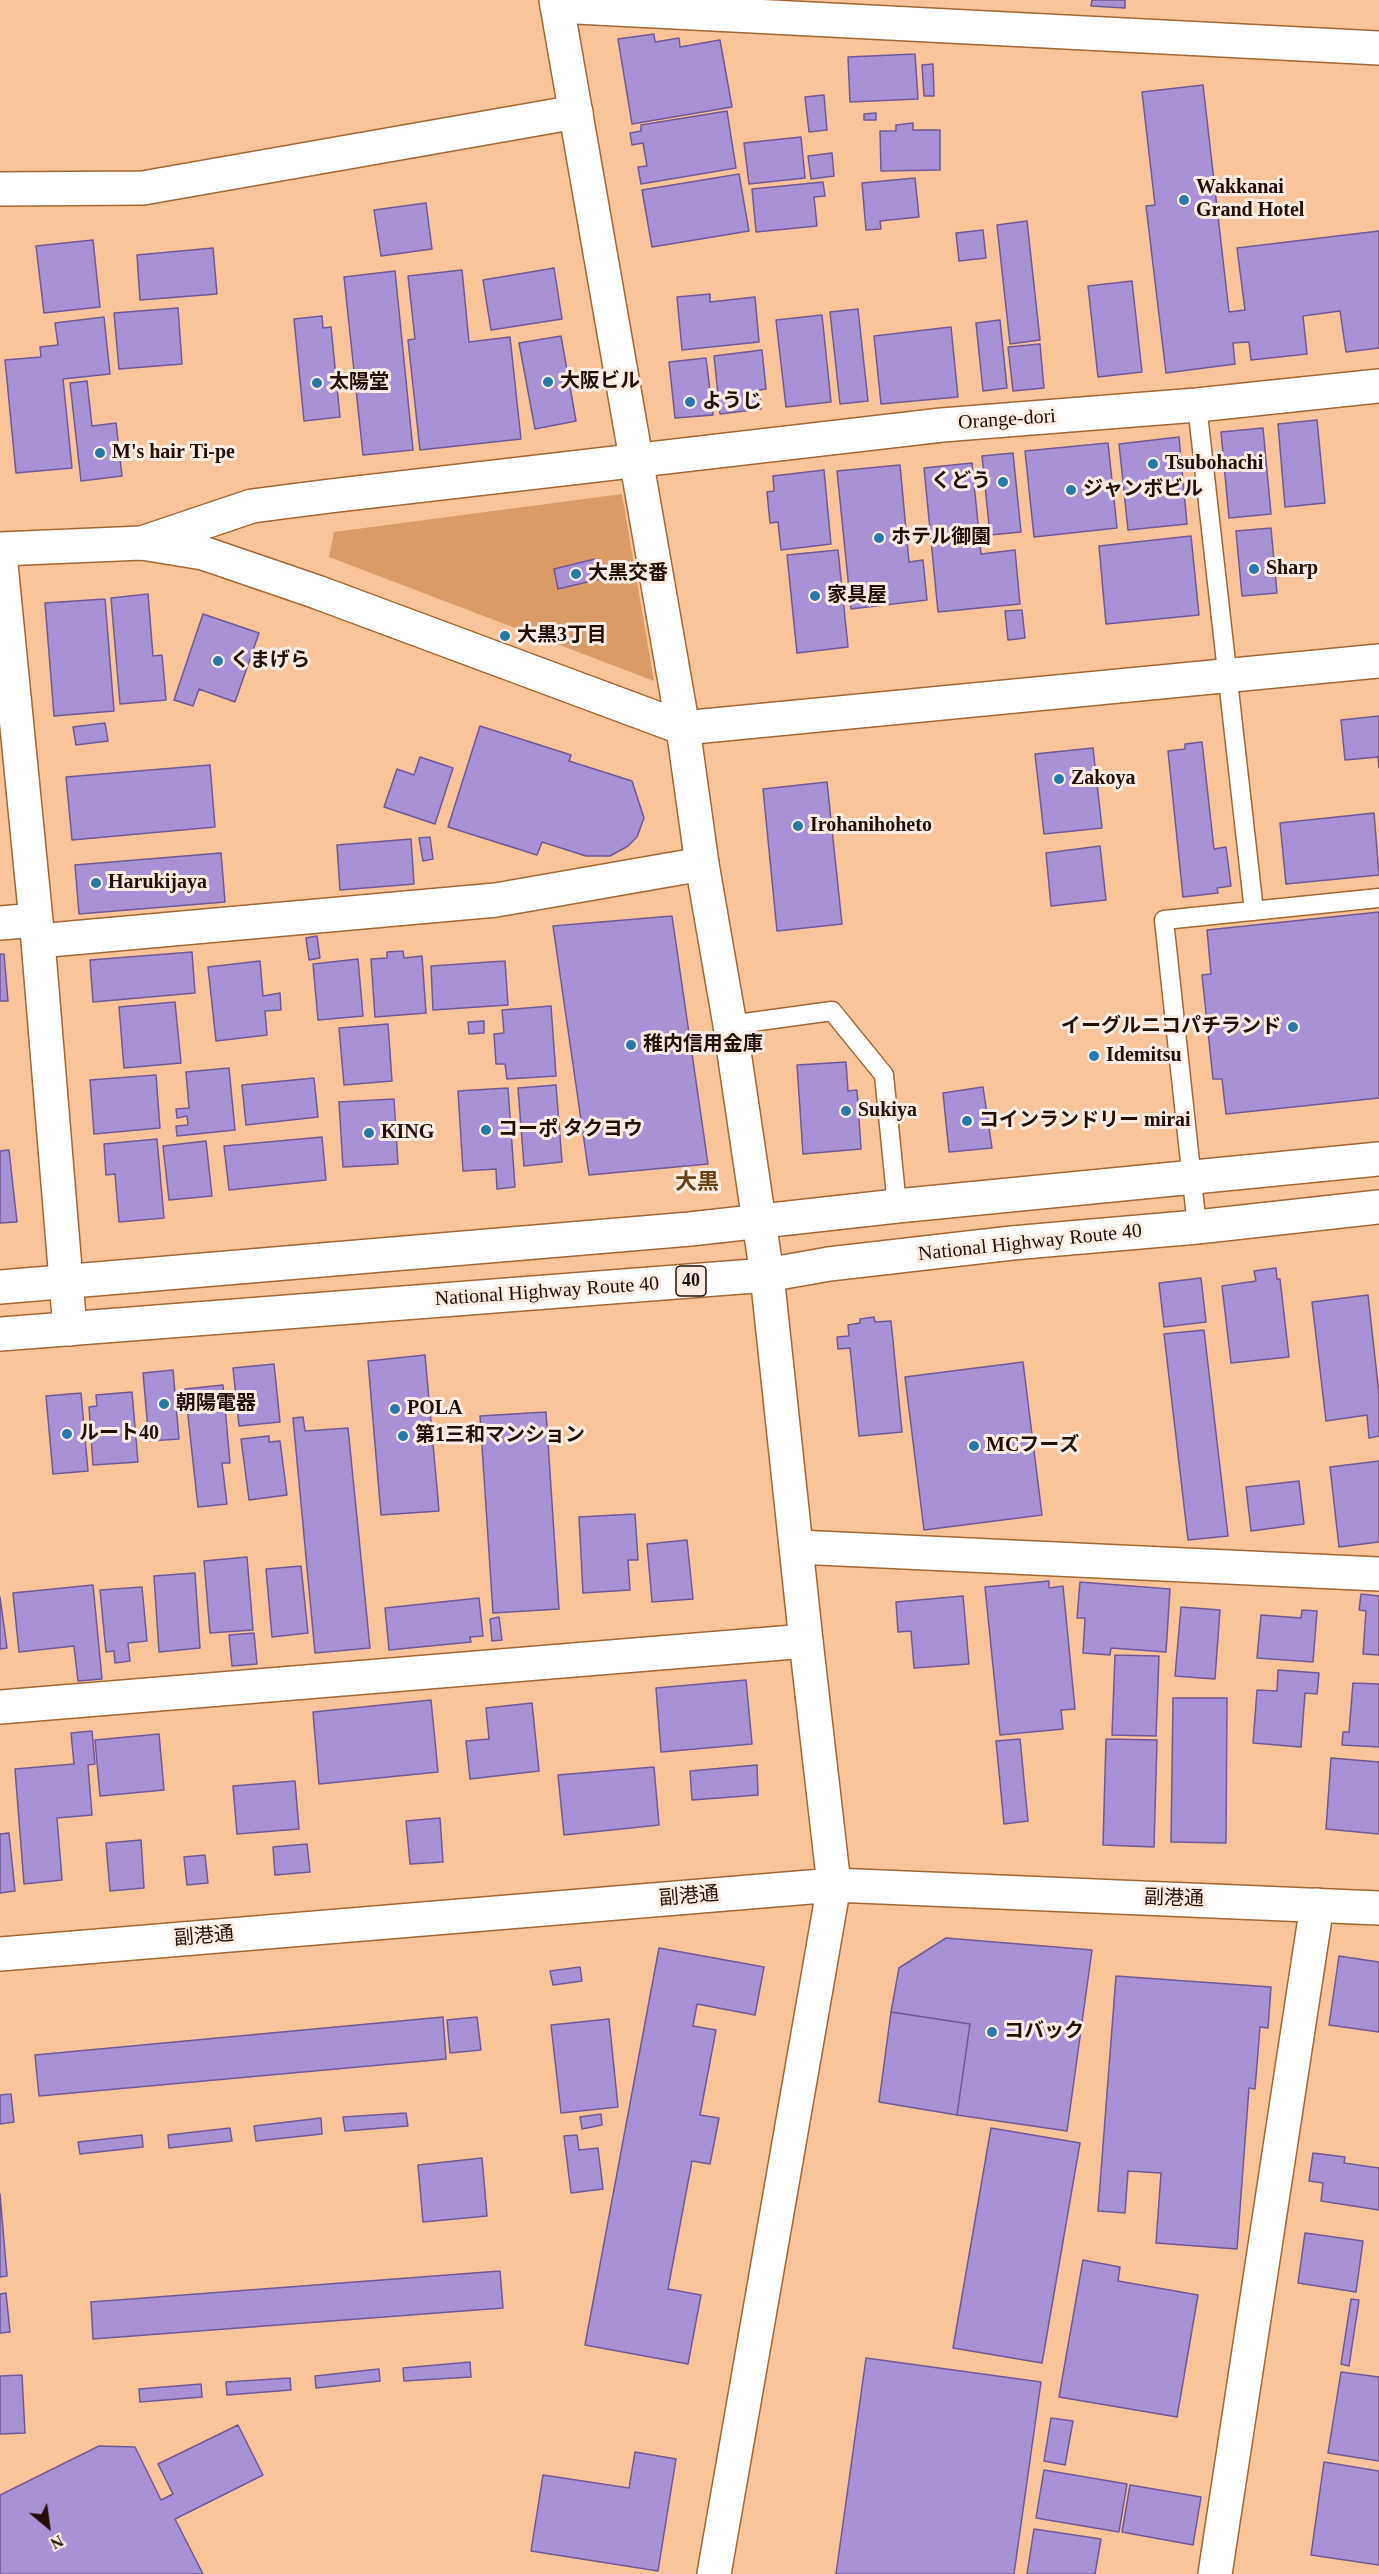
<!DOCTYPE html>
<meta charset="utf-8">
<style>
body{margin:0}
#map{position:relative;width:1379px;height:2574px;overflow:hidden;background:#f9c49a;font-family:"Times New Roman",serif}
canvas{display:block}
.north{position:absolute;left:18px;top:2496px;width:60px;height:60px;-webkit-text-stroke:4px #fceee4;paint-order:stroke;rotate:151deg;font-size:16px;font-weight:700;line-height:24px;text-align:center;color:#240e00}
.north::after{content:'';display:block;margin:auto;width:21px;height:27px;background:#240e00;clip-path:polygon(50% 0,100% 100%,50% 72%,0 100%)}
</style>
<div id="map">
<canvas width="1379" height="2574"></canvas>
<div class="north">N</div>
</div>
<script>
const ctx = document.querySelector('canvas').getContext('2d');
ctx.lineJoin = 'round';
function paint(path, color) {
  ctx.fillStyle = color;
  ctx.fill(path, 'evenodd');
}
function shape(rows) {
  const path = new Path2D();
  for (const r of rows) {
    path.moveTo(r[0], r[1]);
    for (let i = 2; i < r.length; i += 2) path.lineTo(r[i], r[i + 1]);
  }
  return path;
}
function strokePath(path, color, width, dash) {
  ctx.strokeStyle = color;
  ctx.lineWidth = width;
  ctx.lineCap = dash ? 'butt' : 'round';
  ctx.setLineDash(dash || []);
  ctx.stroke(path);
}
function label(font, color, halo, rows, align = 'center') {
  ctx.font = font + ' "Times New Roman","Noto Sans JP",serif';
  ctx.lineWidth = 6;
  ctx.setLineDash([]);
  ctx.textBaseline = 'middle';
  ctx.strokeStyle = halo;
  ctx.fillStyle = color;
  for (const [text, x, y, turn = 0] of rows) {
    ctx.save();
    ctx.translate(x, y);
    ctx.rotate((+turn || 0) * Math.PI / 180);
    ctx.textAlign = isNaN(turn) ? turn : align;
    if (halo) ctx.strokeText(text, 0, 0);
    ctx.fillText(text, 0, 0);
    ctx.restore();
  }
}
const green = shape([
 [622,494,654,681,329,557,334,532]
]);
const building = shape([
 [1092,0,1125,0,1125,8,1091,6,1092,0],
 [654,34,655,42,679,38,680,47,720,40,732,107,632,124,618,39,654,34],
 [915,54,918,99,850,102,848,57,915,54],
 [933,64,934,96,924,96,922,65,933,64],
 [1203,85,1229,312,1245,310,1237,248,1379,231,1379,348,1346,352,1340,311,1303,316,1307,354,1251,360,1249,342,1233,343,1235,364,1166,373,1146,206,1155,205,1142,92,1203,85],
 [824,95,827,130,809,132,805,97,824,95],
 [727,111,736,168,641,184,638,167,647,166,643,143,632,145,630,133,641,131,641,125,727,111],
 [876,113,876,120,864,120,864,114,876,113],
 [913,123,913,130,940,130,940,170,881,171,880,131,896,131,896,125,913,123],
 [801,137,805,178,749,184,744,143,801,137],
 [832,153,834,176,811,179,808,156,832,153],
 [739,174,749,231,652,247,642,190,739,174],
 [915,178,919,217,880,221,881,229,866,230,862,183,915,178],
 [823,182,825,196,814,197,817,226,756,232,752,189,823,182],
 [426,203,432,249,381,256,374,210,426,203],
 [1027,221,1040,340,1010,344,997,225,1027,221],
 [983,230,986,258,959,261,956,233,983,230],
 [93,240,100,307,44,313,36,246,93,240],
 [213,248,217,294,140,300,137,255,213,248],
 [554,268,562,319,491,330,483,280,554,268],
 [462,270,469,342,510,337,521,439,420,450,408,340,415,339,408,276,462,270],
 [395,271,413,450,363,455,344,277,395,271],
 [1132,281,1142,372,1098,377,1088,286,1132,281],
 [710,294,710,302,755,297,759,342,682,350,677,297,710,294],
 [178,308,182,364,119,369,114,313,178,308],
 [858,309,868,401,840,404,830,312,858,309],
 [822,315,831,402,786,407,776,320,822,315],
 [322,316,323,328,331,327,340,417,304,421,294,319,322,316],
 [104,317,110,374,63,379,72,468,16,473,5,360,41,357,40,347,58,345,55,323,104,317],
 [1000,320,1007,388,983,391,976,323,1000,320],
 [951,327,958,397,881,404,874,336,951,327],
 [561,336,576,421,535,429,519,343,561,336],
 [1040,344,1044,388,1013,391,1008,347,1040,344],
 [762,350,766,389,759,390,761,409,720,414,714,356,762,350],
 [706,358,713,415,675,418,669,362,706,358],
 [87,381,92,426,116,423,122,476,81,481,70,383,87,381],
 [1317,420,1325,503,1285,507,1278,424,1317,420],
 [1263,428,1271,514,1229,518,1221,432,1263,428],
 [1179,437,1187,524,1128,530,1119,444,1179,437],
 [1108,443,1117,528,1034,537,1025,451,1108,443],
 [1013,453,1021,532,990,535,982,456,1013,453],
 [972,463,981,554,1015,550,1020,604,938,612,924,468,972,463],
 [900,465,909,562,923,560,927,600,851,609,837,471,900,465],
 [824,470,831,544,781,550,778,522,770,523,767,492,774,491,773,476,824,470],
 [1271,528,1277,593,1242,596,1236,531,1271,528],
 [1191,536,1199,615,1106,624,1099,546,1191,536],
 [838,550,848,647,797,653,787,555,838,550],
 [595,559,600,579,558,589,554,569,595,559],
 [148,594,153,656,162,655,166,700,120,704,111,598,148,594],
 [105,599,114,711,54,716,45,603,105,599],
 [1022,610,1025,638,1008,640,1005,611,1022,610],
 [203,614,259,633,235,702,199,689,193,706,174,700,203,614],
 [1379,716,1379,768,1378,757,1345,760,1341,720,1379,716],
 [105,723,108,741,76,745,73,727,105,723],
 [480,726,571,755,569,761,632,781,644,818,637,837,628,846,610,856,586,856,542,842,537,855,448,827,480,726],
 [1202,742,1214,849,1226,847,1231,886,1217,888,1218,893,1183,897,1168,751,1185,749,1185,744,1202,742],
 [1093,748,1102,828,1044,834,1035,754,1093,748],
 [420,757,453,768,435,824,384,807,397,769,414,775,420,757],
 [210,765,215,827,72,840,66,777,210,765],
 [827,782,842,924,777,931,763,789,827,782],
 [1374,813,1379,875,1286,884,1280,823,1374,813],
 [430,837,433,859,423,861,419,838,430,837],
 [411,839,414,884,340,890,337,845,411,839],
 [1100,846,1106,900,1051,906,1046,853,1100,846],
 [221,853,225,902,79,914,75,865,221,853],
 [1379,912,1379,1098,1226,1114,1222,1079,1213,1079,1202,975,1211,974,1207,930,1379,912],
 [672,916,708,1164,589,1175,553,926,672,916],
 [317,936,320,958,309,960,306,938,317,936],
 [403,951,404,958,422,956,426,1013,375,1017,371,959,387,958,387,952,403,951],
 [192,952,195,993,93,1002,90,960,192,952],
 [0,954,4,954,8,1001,0,1001,0,954],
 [358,959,363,1016,318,1020,313,964,358,959],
 [260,961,263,996,280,993,281,1010,265,1011,267,1035,216,1041,208,967,260,961],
 [505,961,508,1005,433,1010,431,966,505,961],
 [175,1002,181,1063,124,1068,119,1007,175,1002],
 [551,1006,556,1076,507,1079,505,1064,496,1064,494,1034,504,1033,502,1010,551,1006],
 [484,1021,484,1033,469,1034,468,1022,484,1021],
 [388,1024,392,1081,344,1085,339,1028,388,1024],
 [846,1062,848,1091,857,1090,861,1149,803,1154,797,1065,846,1062],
 [229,1068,235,1130,177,1136,176,1126,188,1125,187,1116,177,1118,176,1109,189,1108,186,1072,229,1068],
 [156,1075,160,1128,94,1134,90,1080,156,1075],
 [314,1078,318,1117,246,1125,242,1085,314,1078],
 [556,1085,562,1162,524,1166,518,1088,556,1085],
 [983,1087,992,1148,949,1152,943,1093,983,1087],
 [508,1088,515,1187,497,1189,496,1169,463,1171,458,1091,508,1088],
 [394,1099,398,1164,343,1167,339,1102,394,1099],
 [322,1137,326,1180,229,1190,224,1146,322,1137],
 [157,1139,164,1218,119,1222,115,1174,106,1175,104,1144,157,1139],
 [206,1141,212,1196,169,1200,163,1146,206,1141],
 [9,1150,17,1222,0,1223,0,1151,9,1150],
 [1276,1268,1277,1279,1280,1279,1289,1357,1231,1363,1222,1286,1256,1281,1254,1271,1276,1268],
 [1201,1278,1206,1322,1164,1327,1159,1283,1201,1278],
 [1368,1295,1379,1394,1379,1436,1369,1438,1367,1415,1326,1421,1312,1302,1368,1295],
 [874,1317,875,1322,891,1321,902,1432,859,1436,850,1348,838,1349,837,1337,849,1336,848,1325,860,1323,860,1319,874,1317],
 [1204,1330,1228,1536,1188,1540,1164,1334,1204,1330],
 [425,1355,439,1511,381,1515,368,1361,425,1355],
 [1023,1362,1042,1515,924,1530,905,1377,1023,1362],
 [274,1364,280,1422,239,1426,233,1368,274,1364],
 [173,1370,179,1439,149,1441,143,1373,173,1370],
 [223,1385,230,1463,222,1463,227,1504,198,1507,185,1389,223,1385],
 [132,1392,138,1462,93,1465,89,1407,97,1406,96,1395,132,1392],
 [81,1393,88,1471,53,1474,46,1396,81,1393],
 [546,1412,559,1609,493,1613,480,1416,546,1412],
 [303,1417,305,1431,348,1428,370,1648,315,1653,293,1418,303,1417],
 [269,1436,269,1442,280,1441,287,1495,249,1500,241,1439,269,1436],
 [1379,1461,1379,1542,1339,1547,1330,1467,1379,1461],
 [1299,1481,1304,1524,1251,1531,1246,1487,1299,1481],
 [635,1514,638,1560,628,1560,630,1590,583,1593,579,1517,635,1514],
 [687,1540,693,1599,652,1602,647,1544,687,1540],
 [247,1557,253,1630,210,1633,204,1561,247,1557],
 [301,1566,308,1633,272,1637,266,1569,301,1566],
 [195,1573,200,1648,159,1652,154,1576,195,1573],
 [1049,1581,1049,1588,1063,1586,1075,1709,1061,1710,1063,1729,1000,1735,985,1587,1049,1581],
 [1080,1582,1170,1589,1166,1652,1111,1648,1110,1655,1083,1653,1085,1618,1077,1618,1080,1582],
 [93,1585,102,1679,78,1681,74,1646,19,1652,13,1593,93,1585],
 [142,1587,147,1641,128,1643,130,1661,115,1663,114,1651,106,1652,100,1590,142,1587],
 [1361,1594,1379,1596,1379,1655,1363,1654,1366,1611,1359,1610,1361,1594],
 [963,1596,969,1664,914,1668,911,1631,898,1632,896,1602,963,1596],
 [0,1597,7,1648,0,1649,0,1597],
 [479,1598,483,1636,470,1637,471,1642,389,1650,385,1608,479,1598],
 [1181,1607,1220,1610,1215,1679,1175,1676,1181,1607],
 [1302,1610,1317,1611,1313,1662,1257,1658,1261,1615,1301,1618,1302,1610],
 [499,1617,502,1640,492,1641,490,1619,499,1617],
 [254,1633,257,1664,232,1666,229,1635,254,1633],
 [1115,1655,1159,1656,1156,1736,1112,1735,1115,1655],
 [1278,1670,1319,1673,1317,1694,1305,1693,1301,1747,1253,1743,1257,1690,1277,1691,1278,1670],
 [746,1680,752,1744,661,1752,656,1688,746,1680],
 [1353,1683,1379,1684,1379,1747,1342,1745,1343,1732,1349,1732,1353,1683],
 [1173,1698,1227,1698,1226,1843,1171,1842,1173,1698],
 [431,1700,438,1772,319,1784,313,1712,431,1700],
 [532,1703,539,1771,470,1779,466,1741,489,1739,486,1708,532,1703],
 [92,1731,95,1764,88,1765,92,1815,57,1818,62,1880,24,1884,15,1769,74,1764,71,1733,92,1731],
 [159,1734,164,1790,100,1796,95,1740,159,1734],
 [1020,1739,1028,1821,1004,1824,996,1741,1020,1739],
 [1106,1739,1157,1740,1154,1847,1103,1845,1106,1739],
 [1331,1758,1379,1762,1379,1834,1326,1829,1331,1758],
 [757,1765,758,1795,692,1800,690,1771,757,1765],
 [654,1767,659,1825,564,1835,558,1775,654,1767],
 [295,1781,299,1829,237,1834,233,1786,295,1781],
 [440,1818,443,1862,410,1864,406,1821,440,1818],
 [9,1833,15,1891,0,1893,0,1834,9,1833],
 [141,1840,144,1888,110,1891,106,1843,141,1840],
 [307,1844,310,1872,275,1875,273,1847,307,1844],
 [205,1855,208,1883,187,1885,184,1857,205,1855],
 [946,1938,1092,1950,1067,2131,957,2115,970,2024,891,2012,899,1968,946,1938],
 [659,1948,764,1967,755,2015,697,2004,693,2026,716,2030,700,2115,719,2118,710,2164,692,2161,668,2289,701,2295,688,2364,585,2345,659,1948],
 [1339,1956,1379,1962,1379,2032,1329,2025,1339,1956],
 [580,1967,582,1981,553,1985,550,1971,580,1967],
 [1116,1976,1271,1987,1268,2028,1260,2027,1255,2089,1249,2088,1237,2249,1156,2243,1161,2173,1128,2171,1125,2213,1098,2211,1116,1976],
 [891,2012,970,2024,957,2115,879,2102,891,2012],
 [443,2017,446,2059,39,2096,35,2055,443,2017],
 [477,2017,481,2050,450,2053,447,2020,477,2017],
 [609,2019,618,2107,561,2113,551,2025,609,2019],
 [11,2094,14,2122,0,2124,0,2095,11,2094],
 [406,2113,408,2126,345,2131,343,2117,406,2113],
 [601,2114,602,2125,582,2129,580,2117,601,2114],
 [321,2118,322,2134,256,2141,254,2126,321,2118],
 [230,2128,232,2141,169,2148,168,2135,230,2128],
 [991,2128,1080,2143,1042,2363,953,2348,991,2128],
 [142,2135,143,2147,80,2154,78,2142,142,2135],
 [577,2135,579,2150,598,2148,603,2189,571,2193,564,2136,577,2135],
 [1313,2153,1345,2157,1344,2163,1379,2168,1379,2210,1321,2201,1323,2183,1309,2181,1313,2153],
 [482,2158,487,2216,423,2222,418,2165,482,2158],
 [0,2194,7,2276,0,2277,0,2194],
 [1305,2233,1363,2241,1356,2292,1298,2283,1305,2233],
 [1083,2260,1120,2267,1118,2281,1198,2295,1177,2417,1059,2397,1083,2260],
 [500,2271,503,2308,93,2339,91,2302,500,2271],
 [6,2293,10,2332,0,2333,0,2294,6,2293],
 [1351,2299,1359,2300,1349,2366,1341,2364,1351,2299],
 [866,2358,1041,2382,1014,2574,836,2574,866,2358],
 [470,2362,471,2377,404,2381,403,2368,470,2362],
 [379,2369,380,2381,316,2388,315,2376,379,2369],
 [1341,2372,1379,2377,1379,2461,1328,2453,1341,2372],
 [22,2375,25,2433,0,2434,0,2376,22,2375],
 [290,2378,291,2390,227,2395,226,2382,290,2378],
 [201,2384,202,2397,140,2402,139,2389,201,2384],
 [1051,2418,1073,2421,1065,2465,1044,2461,1051,2418],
 [238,2425,263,2475,175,2519,203,2574,0,2574,0,2495,99,2446,135,2447,161,2500,173,2494,158,2464,238,2425],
 [635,2452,676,2459,658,2571,531,2551,543,2475,629,2488,635,2452],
 [1324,2462,1379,2471,1379,2565,1311,2555,1324,2462],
 [1044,2470,1127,2484,1119,2532,1036,2518,1044,2470],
 [1130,2485,1201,2497,1193,2545,1122,2532,1130,2485],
 [1034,2529,1101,2539,1095,2574,1027,2574,1034,2529]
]);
const service = shape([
 [1197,405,1254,911],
 [730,1025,832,1011,884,1075,897,1206],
 [1197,1227,1164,920,1379,898]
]);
const minor = shape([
 [557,6,1379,48],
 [0,189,143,188,576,112],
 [142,543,252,506,330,496,942,425,1197,405,1379,386],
 [0,554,38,941,70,1329],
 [0,923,35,920],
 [38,941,496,900,702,864],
 [797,1547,1379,1574],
 [0,1707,806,1641],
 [1215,2574,1317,1905]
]);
const tertiary = shape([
 [556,0,683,728,702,864,730,1025,767,1275,806,1641,834,1885,714,2574],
 [0,549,142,543,203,553,317,592,683,728,1379,661],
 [0,1954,834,1885,1379,1908]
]);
const trunk = shape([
 [0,1287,690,1229,897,1206,1379,1159],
 [0,1334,767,1275,829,1264,1012,1243,1197,1227,1379,1207]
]);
const markers = [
 [1184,200,6,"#2779aa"],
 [548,382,6,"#2779aa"],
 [317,383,6,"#2779aa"],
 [690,402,6,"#2779aa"],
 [100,453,6,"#2779aa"],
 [1153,464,6,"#2779aa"],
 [1003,482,6,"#2779aa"],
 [1071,490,6,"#2779aa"],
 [879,538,6,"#2779aa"],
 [1254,569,6,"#2779aa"],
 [576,574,6,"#2779aa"],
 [815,596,6,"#2779aa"],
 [505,636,6,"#2779aa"],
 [218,661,6,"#2779aa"],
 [1059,779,6,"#2779aa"],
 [798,826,6,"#2779aa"],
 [96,883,6,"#2779aa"],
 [1293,1027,6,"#2779aa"],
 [631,1045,6,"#2779aa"],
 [1094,1056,6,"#2779aa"],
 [846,1111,6,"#2779aa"],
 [967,1121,6,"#2779aa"],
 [486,1130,6,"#2779aa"],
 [369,1133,6,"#2779aa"],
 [164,1404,6,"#2779aa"],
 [395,1409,6,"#2779aa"],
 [67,1434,6,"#2779aa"],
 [403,1436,6,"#2779aa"],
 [974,1446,6,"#2779aa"],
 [992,2032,6,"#2779aa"]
];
const shields = [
 [691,1281,30]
];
const shieldNames = [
 ["40",691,1281]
];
const poiNames = [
 ["Wakkanai",1196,188],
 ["Grand Hotel",1196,211],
 ["大阪ビル",560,382],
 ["太陽堂",329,383],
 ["ようじ",702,402],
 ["M's hair Ti-pe",112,453],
 ["Tsubohachi",1165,464],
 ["くどう",991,482,"right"],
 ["ジャンボビル",1083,490],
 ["ホテル御園",891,538],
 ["Sharp",1266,569],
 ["大黒交番",588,574],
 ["家具屋",827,596],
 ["大黒3丁目",517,636],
 ["くまげら",230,661],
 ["Zakoya",1071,779],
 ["Irohanihoheto",810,826],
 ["Harukijaya",108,883],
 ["イーグルニコパチランド",1281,1027,"right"],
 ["稚内信用金庫",643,1045],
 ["Idemitsu",1106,1056],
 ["Sukiya",858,1111],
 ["コインランドリー mirai",979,1121],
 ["コーポ タクヨウ",498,1130],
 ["KING",381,1133],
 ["朝陽電器",176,1404],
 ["POLA",407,1409],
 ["ルート40",79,1434],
 ["第1三和マンション",415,1436],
 ["MCフーズ",986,1446],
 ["コバック",1004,2032]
];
const streetNames = [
 ["Orange-dori",1007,420,-4],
 ["National Highway Route 40",1030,1243,-6],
 ["National Highway Route 40",547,1292,-4],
 ["副港通",689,1897,-5],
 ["副港通",1174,1899,2],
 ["副港通",204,1937,-5]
];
const quarterNames = [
 ["大黒",697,1183]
];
paint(green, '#db9b66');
paint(building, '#a991d6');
strokePath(building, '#705898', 1.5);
strokePath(service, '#a26732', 21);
strokePath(minor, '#a26732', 36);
strokePath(tertiary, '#a26732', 36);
strokePath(trunk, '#a26732', 36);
strokePath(service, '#fff', 18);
strokePath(minor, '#fff', 33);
strokePath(tertiary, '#fff', 33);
strokePath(trunk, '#fff', 33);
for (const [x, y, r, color] of markers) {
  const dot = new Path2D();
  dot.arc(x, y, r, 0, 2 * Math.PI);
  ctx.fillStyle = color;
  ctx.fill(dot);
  strokePath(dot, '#fceee4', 2);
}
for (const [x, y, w] of shields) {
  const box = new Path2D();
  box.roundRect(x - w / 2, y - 15, w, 30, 4.5);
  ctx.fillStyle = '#fceee4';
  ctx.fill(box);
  strokePath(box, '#240e00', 1.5);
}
label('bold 18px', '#240e00', null, shieldNames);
label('bold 20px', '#240e00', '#fceee4', poiNames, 'left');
label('20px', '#240e00', '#fceee4', streetNames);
label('bold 22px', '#6b3f16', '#fceee4', quarterNames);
</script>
